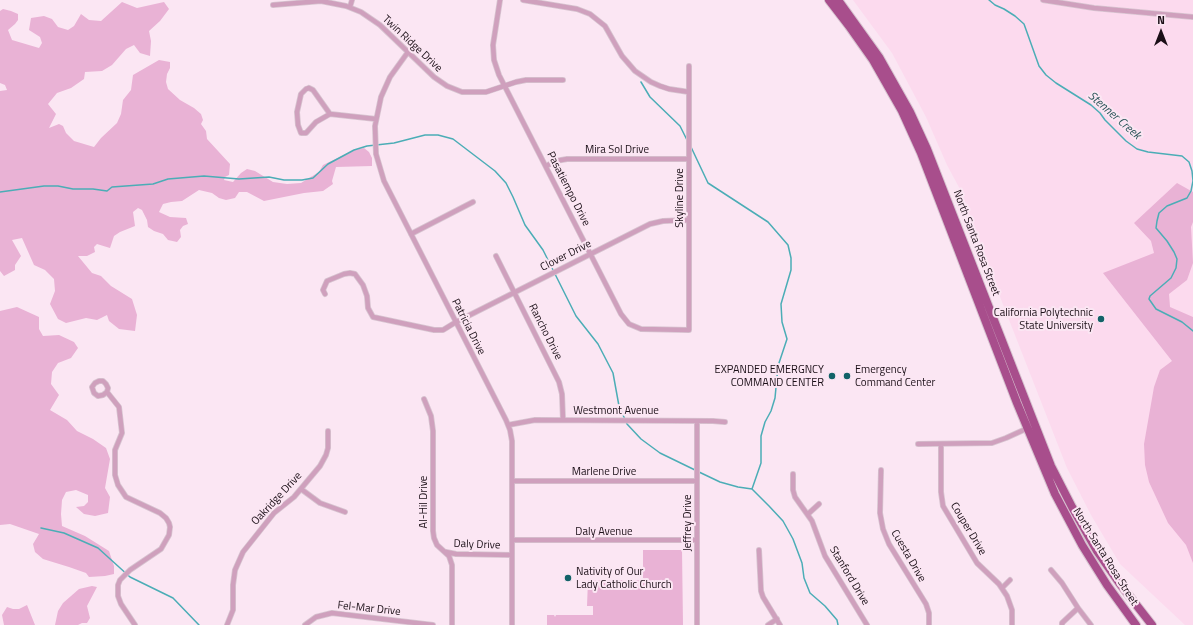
<!DOCTYPE html>
<style>
body{margin:0}
#map{position:relative;width:1193px;height:625px;overflow:hidden;background:#fbe6f3;font-family:"Titillium Web",sans-serif}
canvas{display:block}
.north{position:absolute;left:1141px;top:12px;width:40px;height:40px;-webkit-text-stroke:3px #fbe6f3;paint-order:stroke;rotate:0deg;font-size:11px;font-weight:700;line-height:16px;text-align:center;color:#1b0f17}
.north::after{content:'';display:block;margin:auto;width:14px;height:18px;background:#1b0f17;clip-path:polygon(50% 0,100% 100%,50% 72%,0 100%)}
</style>
<div id="map">
<canvas width="1193" height="625"></canvas>
<div class="north">N</div>
</div>
<script>
const ctx = document.querySelector('canvas').getContext('2d');
ctx.lineJoin = 'round';
function paint(path, color) {
  ctx.fillStyle = color;
  ctx.fill(path, 'evenodd');
}
function shape(rows) {
  const path = new Path2D();
  for (const r of rows) {
    path.moveTo(r[0], r[1]);
    for (let i = 2; i < r.length; i += 2) path.lineTo(r[i], r[i + 1]);
  }
  return path;
}
function strokePath(path, color, width, dash) {
  ctx.strokeStyle = color;
  ctx.lineWidth = width;
  ctx.lineCap = dash ? 'butt' : 'round';
  ctx.setLineDash(dash || []);
  ctx.stroke(path);
}
function label(font, color, halo, rows, align = 'center') {
  ctx.font = font + ' "Titillium Web",sans-serif';
  ctx.lineWidth = 4;
  ctx.setLineDash([]);
  ctx.textBaseline = 'middle';
  ctx.strokeStyle = halo;
  ctx.fillStyle = color;
  for (const [text, x, y, turn = 0] of rows) {
    ctx.save();
    ctx.translate(x, y);
    ctx.rotate((+turn || 0) * Math.PI / 180);
    ctx.textAlign = isNaN(turn) ? turn : align;
    if (halo) ctx.strokeText(text, 0, 0);
    ctx.fillText(text, 0, 0);
    ctx.restore();
  }
}
const built = shape([
 [853,0,1193,0,1193,625,1185,625,1120,564,1091,515,1067,468,986,261,961,191,947,165,926,117,892,53]
]);
const green = shape([
 [122,2,137,8,164,2,169,9,160,21,149,31,151,41,150,56,140,53,134,45,126,49,112,65,102,71,85,72,84,79,71,88,57,93,48,104,56,114,49,128,59,124,63,126,66,133,74,141,94,147,101,138,117,123,121,114,123,100,131,90,133,75,159,60,170,62,170,68,167,74,166,82,168,89,180,100,194,108,201,114,203,120,201,124,206,131,207,139,230,164,229,175,225,177,224,180,233,182,241,173,247,169,255,171,273,182,287,184,301,183,319,172,323,165,354,150,364,148,369,152,372,158,372,166,336,167,332,181,333,184,323,191,304,193,264,201,247,192,239,192,235,198,226,200,219,198,212,193,199,190,182,201,171,202,163,204,159,212,170,217,186,218,188,224,183,226,180,230,181,237,177,242,168,240,163,234,154,231,148,227,147,220,142,210,138,208,133,212,135,226,120,232,114,236,110,248,97,244,94,247,95,252,87,256,78,256,92,273,101,276,111,286,132,299,137,315,135,331,119,329,109,321,107,315,97,320,86,318,66,323,58,319,50,304,55,291,54,279,45,270,34,265,22,238,12,240,21,256,15,265,15,270,4,276,0,271,0,91,7,90,5,85,0,83,0,11,3,9,11,11,18,14,18,20,15,24,8,30,12,40,39,48,42,43,40,37,29,30,31,18,44,16,52,19,58,27,68,30,74,26,81,14,89,20,101,21],
 [1177,183,1193,192,1193,222,1191,227,1193,263,1187,280,1169,294,1170,307,1193,317,1193,563,1186,545,1168,523,1149,482,1145,465,1144,444,1154,387,1160,370,1172,361,1103,273,1154,253,1151,241,1134,223],
 [17,307,39,317,39,329,43,336,59,335,74,342,78,348,71,358,58,363,52,372,51,384,59,395,50,410,67,420,77,431,93,439,106,448,110,459,105,488,110,497,108,513,95,516,84,514,76,507,84,506,88,502,88,495,76,490,66,492,62,500,61,514,62,526,85,536,109,551,114,566,114,574,105,576,89,577,86,573,69,567,43,559,35,552,33,544,39,534,10,524,0,525,0,311],
 [643,550,682,550,683,625,547,625,547,615,554,615,555,617,556,615,593,615,593,606,587,606,588,580,643,580],
 [92,586,97,587,87,606,90,618,87,623,82,623,78,625,55,625,58,611,63,603,79,589],
 [27,605,35,625,4,625,2,615,7,607,13,609,19,609]
]);
const stream = shape([
 [989,0,995,5,1004,9,1015,16,1024,24,1039,66,1046,75,1056,83,1091,105,1100,113,1105,120,1126,141,1137,149,1148,152,1182,156,1189,162,1192,171,1193,181,1191,191,1187,198,1167,206,1159,213,1157,221,1156,228,1167,241,1174,252,1177,259,1176,268,1171,278,1150,296,1149,299,1156,309,1182,322,1193,331],
 [641,82,650,97,680,126,688,142],
 [691,147,708,183,768,222,788,245,791,258,791,270,781,304,782,322,787,339,778,366,775,398,771,411,765,422,761,436,761,463,752,489],
 [0,192,44,186,58,186,73,189,93,189,107,191,112,187,153,184,168,179,204,176,239,179,269,177,284,180,302,180,313,178,328,164,354,150,367,146,394,143,425,135,438,135,453,139,495,171,506,183,513,197,525,225,543,250,576,316,598,344,613,373,619,406,627,424,641,439,660,453,695,470],
 [699,472,720,482,738,487,752,489,769,506,783,521,793,539,802,563,804,578,810,593,825,606,837,620,838,625],
 [41,528,64,533,98,548,130,577,173,598,199,625]
]);
const minor = shape([
 [500,0,493,45,494,60,499,75,621,314,629,324,641,329,689,330,689,66],
 [523,0,577,9,590,14,605,26,622,56,635,71,651,82,660,86,669,89,689,92],
 [1043,0,1094,8,1193,17],
 [273,5,321,1,346,6,361,12,380,25,434,77,447,86,462,92,486,92,516,82,526,80,563,80],
 [350,7,352,0],
 [408,52,390,77,381,97,375,126,376,154,384,181,506,420,510,430,512,441,512,625],
 [309,88,313,90,330,114,316,122,306,133,301,133,298,125,297,112,301,94,306,89,309,88],
 [330,114,376,119],
 [546,166,556,161,567,159,689,159],
 [411,234,473,202],
 [496,256,559,382,562,394,563,420],
 [325,294,323,290,327,281,344,274,350,273,355,274,363,285,367,296,368,308,373,317,434,330,443,330,456,322,650,224,663,221,689,220],
 [107,392,103,395,98,396,94,393,92,387,95,383,99,381,103,381,106,384,108,388,107,392,119,407,122,433,115,450,115,475,118,485,126,497,160,513,166,518,169,523,170,527,169,535,161,549,130,570,120,580,118,585,118,596,121,604,135,625],
 [424,399,431,416,433,431,433,531,434,538,437,545,449,556,452,565,452,625],
 [508,425,535,420,713,421,725,422],
 [918,444,992,443,1006,438,1028,428],
 [941,445,941,492,943,506,977,563,999,584,1007,596,1012,610,1012,625],
 [881,470,880,513,883,529,889,544,926,604,929,613,929,625],
 [793,474,793,490,795,497,812,521,825,556,867,625],
 [512,481,697,481],
 [301,489,320,503,345,512],
 [808,514,819,504],
 [512,540,697,540],
 [759,550,761,591,763,597,780,625],
 [446,552,456,554,512,555],
 [1051,570,1062,583,1078,608],
 [1002,588,1010,580],
 [227,625,233,610,233,585,235,570,243,552,274,513,294,497,320,466,326,455,328,448,328,431],
 [305,625,316,617,332,613,433,625],
 [697,625,697,421],
 [768,625,777,619],
 [1062,625,1062,623,1078,608,1091,625]
]);
const trunk = shape([
 [829,0,849,26,873,60,902,111,921,153,1017,403,1055,494,1082,545,1107,585,1136,625],
 [838,0,879,57,910,112,927,149,1051,466,1072,507,1097,551,1120,584,1152,625]
]);
const markers = [
 [1101,319,4,"#126268"],
 [832,376,4,"#126268"],
 [847,376,4,"#126268"],
 [568,578,4,"#126268"]
];
const streetNames = [
 ["Twin Ridge Drive",412,44,43],
 ["Mira Sol Drive",617,150],
 ["Pasatiempo Drive",568,189,63],
 ["Skyline Drive",680,198,-90],
 ["North Santa Rosa Street",976,243,69],
 ["Clover Drive",566,256,-27],
 ["Patricia Drive",468,327,63],
 ["Rancho Drive",545,332,63],
 ["Westmont Avenue",616,411],
 ["Marlene Drive",604,472],
 ["Oakridge Drive",277,499,-47],
 ["Al-Hil Drive",424,502,-90],
 ["Jeffrey Drive",688,523,-90],
 ["Couper Drive",968,529,59],
 ["Daly Avenue",604,532],
 ["Daly Drive",477,545,2],
 ["Cuesta Drive",908,556,60],
 ["North Santa Rosa Street",1105,557,58],
 ["Stanford Drive",849,576,59],
 ["Fel-Mar Drive",369,609,6]
];
const poiNames = [
 ["California Polytechnic",1093,313],
 ["State University",1093,326],
 ["EXPANDED EMERGNCY",824,370],
 ["COMMAND CENTER",824,383],
 ["Emergency",855,370,"left"],
 ["Command Center",855,383,"left"],
 ["Nativity of Our",576,572,"left"],
 ["Lady Catholic Church",576,585,"left"]
];
const waterNames = [
 ["Stenner Creek",1114,116,41]
];
paint(built, '#fcdaee');
paint(green, '#e9b2d5');
strokePath(stream, '#4badb6', 1.5);
strokePath(minor, '#d7c4d0', 6);
strokePath(trunk, '#d7c4d0', 10);
strokePath(minor, '#cfa0bd', 4.5);
strokePath(trunk, '#a84e8c', 8);
for (const [x, y, r, color] of markers) {
  const dot = new Path2D();
  dot.arc(x, y, r, 0, 2 * Math.PI);
  ctx.fillStyle = color;
  ctx.fill(dot);
  strokePath(dot, '#fbe6f3', 1.5);
}
label('11px', '#1b0f17', '#fbe6f3', streetNames);
label('11px', '#1b0f17', '#fbe6f3', poiNames, 'right');
label('italic 12px', '#265256', '#fbe6f3', waterNames);
</script>
